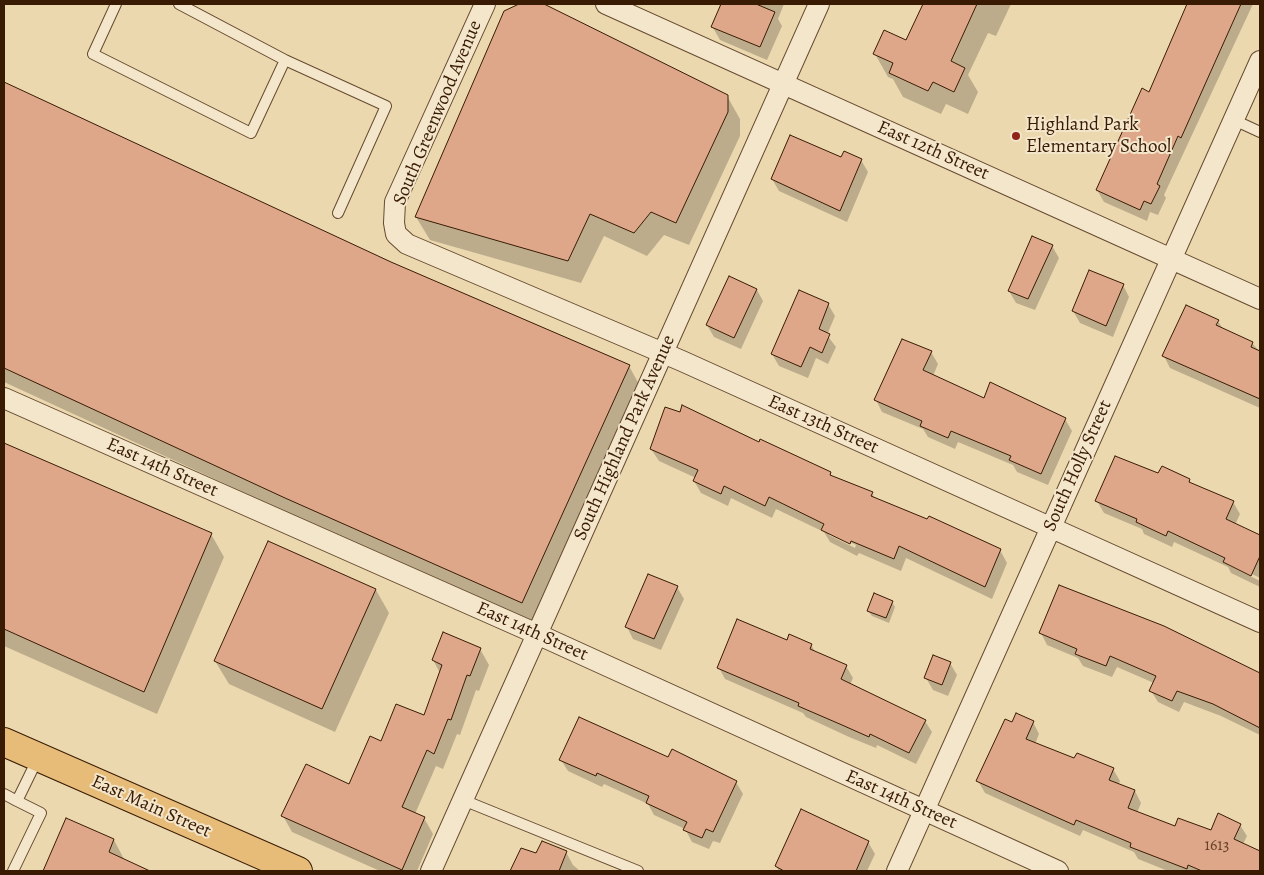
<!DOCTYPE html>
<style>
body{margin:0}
#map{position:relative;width:1264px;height:875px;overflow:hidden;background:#ecd8af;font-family:Alegreya,serif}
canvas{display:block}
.frame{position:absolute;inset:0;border:5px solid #391b04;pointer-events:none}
</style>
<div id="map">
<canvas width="1264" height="875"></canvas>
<div class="frame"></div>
</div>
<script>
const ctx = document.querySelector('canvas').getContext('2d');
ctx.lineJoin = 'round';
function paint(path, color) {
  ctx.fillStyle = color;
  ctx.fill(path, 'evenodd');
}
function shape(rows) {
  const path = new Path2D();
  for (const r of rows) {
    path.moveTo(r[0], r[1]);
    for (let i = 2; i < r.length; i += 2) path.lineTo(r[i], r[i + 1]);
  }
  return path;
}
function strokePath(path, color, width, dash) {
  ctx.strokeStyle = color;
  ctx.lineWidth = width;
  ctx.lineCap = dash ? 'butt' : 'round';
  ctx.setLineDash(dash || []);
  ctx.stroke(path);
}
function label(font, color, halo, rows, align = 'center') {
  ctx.font = font + ' Alegreya,serif';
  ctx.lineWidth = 4;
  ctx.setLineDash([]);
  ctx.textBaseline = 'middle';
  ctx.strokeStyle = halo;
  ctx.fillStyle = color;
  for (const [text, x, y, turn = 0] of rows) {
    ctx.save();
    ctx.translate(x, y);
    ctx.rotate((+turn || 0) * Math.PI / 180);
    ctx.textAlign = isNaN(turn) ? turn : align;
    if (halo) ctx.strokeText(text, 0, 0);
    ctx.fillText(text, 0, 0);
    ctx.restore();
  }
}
const shadow = shape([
 [521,4,541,4,727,96,740,119,740,136,689,245,664,235,647,256,604,236,581,283,430,240,416,217,505,12],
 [721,4,784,4,778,19,782,26,767,60,720,40,712,26],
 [925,4,1011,4,996,36,988,33,968,75,978,92,968,114,946,104,941,114,903,97,893,79,888,77,875,54,907,41],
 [1189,4,1253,4,1164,195,1166,198,1158,215,1150,212,1147,221,1104,202,1097,190,1150,93],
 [4,84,390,263,629,366,640,386,533,622,297,517,4,382],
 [841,159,861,160,868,172,847,222,779,191,772,179],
 [1052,246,1059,258,1035,310,1016,303,1009,291],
 [1123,285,1129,297,1113,337,1080,323,1073,311],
 [757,290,763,301,741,349,714,337,707,325],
 [828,304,835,316,827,335,836,347,828,364,816,358,808,378,779,366,772,354],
 [1218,321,1223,329,1252,343,1260,352,1260,408,1170,368,1164,356],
 [931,352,938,364,933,376,984,400,1065,419,1072,431,1048,485,1017,472,1013,465,958,442,955,449,928,437,923,429,882,412,876,400],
 [4,444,211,534,224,557,157,714,4,646],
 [759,444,830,473,833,478,872,493,875,499,1000,550,1007,563,992,599,906,558,901,571,859,553,857,556,830,542,824,532,776,509,772,518,731,498,728,506,701,493,694,481,696,478,659,461,651,449],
 [829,532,856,545,855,548,829,535],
 [1159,475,1189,480,1192,485,1233,502,1240,514,1235,525,1260,536,1260,578,1228,562,1228,565,1260,581,1260,587,1231,573,1228,567,1174,542,1172,547,1144,534,1142,529,1104,513,1097,501],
 [269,542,376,590,389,613,335,732,229,684,215,661],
 [677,587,684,599,661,650,633,639,627,627],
 [892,602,895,607,889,623,872,616,868,611],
 [1163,627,1260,674,1260,735,1221,716,1184,702,1179,712,1158,702,1151,691,1154,683,1117,667,1112,677,1083,666,1078,658,1047,645,1041,633],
 [790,636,811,645,816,653,846,666,853,678,850,685,925,721,932,732,916,764,877,745,876,748,849,737,806,717,803,713,725,679,719,668,787,642],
 [480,649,489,665,479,691,476,690,460,735,457,734,443,769,436,766,415,814,424,818,433,834,417,871,380,871,292,832,283,816,350,786,382,743,425,716,440,673,433,660],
 [950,663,957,675,948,696,933,690,926,678],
 [1033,722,1039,734,1035,744,1075,759,1113,769,1120,781,1118,785,1135,791,1141,803,1137,813,1176,828,1211,831,1240,825,1247,836,1243,844,1260,852,1260,871,1168,871,1138,859,1134,852,1083,830,1080,836,985,793,978,781,1012,723],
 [669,758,736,782,743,794,720,843,713,841,709,849,692,842,685,829,654,815,648,804,604,784,602,787,568,771,561,760],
 [67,820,114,840,125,861,147,871,44,871],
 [868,842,875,854,867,871,779,871,776,866],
 [522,850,536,855,566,852,573,865,580,871,511,871]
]);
const building = shape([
 [519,4,544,4,728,95,728,112,676,223,651,212,634,233,590,214,568,261,415,217,504,11,519,4],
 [721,4,756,4,775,12,760,47,711,27,721,4],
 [923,4,977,4,951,61,965,68,954,92,933,82,928,91,889,73,893,63,873,54,884,30,906,40,923,4],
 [1187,4,1241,4,1181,138,1178,136,1157,184,1160,186,1151,204,1144,201,1140,210,1096,190,1142,88,1149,92,1187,4],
 [4,82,391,262,630,365,522,603,285,498,4,368,4,82],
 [790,135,841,157,844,151,862,159,840,211,771,179,790,135],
 [1032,236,1053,245,1028,299,1008,291,1032,236],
 [1089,270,1124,284,1106,326,1072,311,1089,270],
 [729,276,757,289,734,338,706,325,729,276],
 [799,290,829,303,819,329,830,334,822,353,810,347,801,367,771,354,799,290],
 [1186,305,1219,320,1216,325,1253,342,1251,347,1260,351,1260,399,1162,356,1186,305],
 [902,339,932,351,923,370,984,398,990,382,1066,418,1041,474,1009,460,1011,456,951,431,948,438,920,426,922,421,874,400,902,339],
 [682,405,759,442,760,439,831,472,830,475,873,492,871,496,927,519,929,516,1001,549,985,587,899,546,894,559,851,541,850,544,821,530,824,524,769,497,765,506,724,486,721,494,693,481,698,470,650,449,665,407,680,412,682,405],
 [4,443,212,533,144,692,4,629,4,443],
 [1115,456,1158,473,1162,466,1190,479,1189,482,1234,501,1226,519,1260,535,1260,556,1251,576,1223,562,1225,558,1168,531,1166,536,1136,522,1137,519,1095,501,1115,456],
 [268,541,376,589,322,709,214,661,268,541],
 [648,574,678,586,654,639,625,627,648,574],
 [1059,585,1164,626,1260,673,1260,728,1213,704,1177,691,1172,701,1149,691,1156,676,1110,656,1106,666,1075,654,1077,649,1039,633,1059,585],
 [874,593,893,601,886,618,867,611,874,593],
 [737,619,787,640,789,634,812,644,810,649,847,665,841,679,926,720,909,753,870,734,869,737,842,725,798,706,799,703,717,668,737,619],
 [443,632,481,648,470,676,467,675,451,720,448,719,434,754,427,750,402,807,425,817,402,870,281,816,306,764,349,784,370,736,381,741,396,704,424,715,442,665,432,660,443,632],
 [933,655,951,662,942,685,924,678,933,655],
 [1016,713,1034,721,1026,739,1074,758,1077,753,1114,768,1109,780,1135,790,1128,808,1175,826,1178,818,1211,830,1218,813,1241,824,1234,839,1260,851,1260,871,1202,871,1188,865,1187,869,1130,847,1131,843,1076,820,1074,825,976,781,1005,719,1012,722,1016,713],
 [579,717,668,757,672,749,737,781,713,832,706,829,702,838,683,830,687,822,646,803,649,796,597,773,596,776,559,760,579,717],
 [801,809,869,841,856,871,784,871,775,866,801,809],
 [66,818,114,839,109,852,150,871,43,871,66,818],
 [542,841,567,851,559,871,510,871,521,848,536,853,542,841]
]);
const lane = shape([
 [116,4,93,54,251,133,285,60],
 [179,4,285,60,386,106,338,213],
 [1234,120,1260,132],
 [4,794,17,801],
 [463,800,638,871],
 [13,871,41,813,17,801,38,758]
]);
const street = shape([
 [485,4,395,202,394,223,396,234,407,244,682,361,1260,622],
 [606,4,1260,299],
 [4,398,537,634,1058,871],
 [431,871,819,4],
 [897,871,1260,61]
]);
const primary = shape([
 [4,742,298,871]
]);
const markers = [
 [1016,136,5,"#8f2418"]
];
const numberNames = [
 ["1613",1217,846]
];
const streetNames = [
 ["South Greenwood Avenue",438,113,-67],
 ["East 12th Street",933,151,24],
 ["East 13th Street",823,425,24],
 ["South Highland Park Avenue",625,438,-66],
 ["South Holly Street",1078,466,-66],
 ["East 14th Street",162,468,24],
 ["East 14th Street",532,632,24],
 ["East 14th Street",901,800,24],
 ["East Main Street",151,807,24]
];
const poiNames = [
 ["Highland Park",1026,125],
 ["Elementary School",1026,147]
];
paint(shadow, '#0003');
paint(building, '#dea789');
strokePath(building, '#391b04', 1);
strokePath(lane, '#664a2f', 12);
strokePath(street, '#664a2f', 22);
strokePath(primary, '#391b04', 30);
strokePath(lane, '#f3e6cb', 10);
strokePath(street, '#f3e6cb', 20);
strokePath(primary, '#e6bc78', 28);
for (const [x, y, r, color] of markers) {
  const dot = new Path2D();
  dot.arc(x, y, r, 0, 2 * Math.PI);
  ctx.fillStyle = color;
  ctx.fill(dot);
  strokePath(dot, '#f3e6cb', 2);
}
label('16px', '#623e25', null, numberNames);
label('19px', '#391b04', '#f3e6cb', streetNames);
label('19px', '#391b04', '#f3e6cb', poiNames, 'left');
</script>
